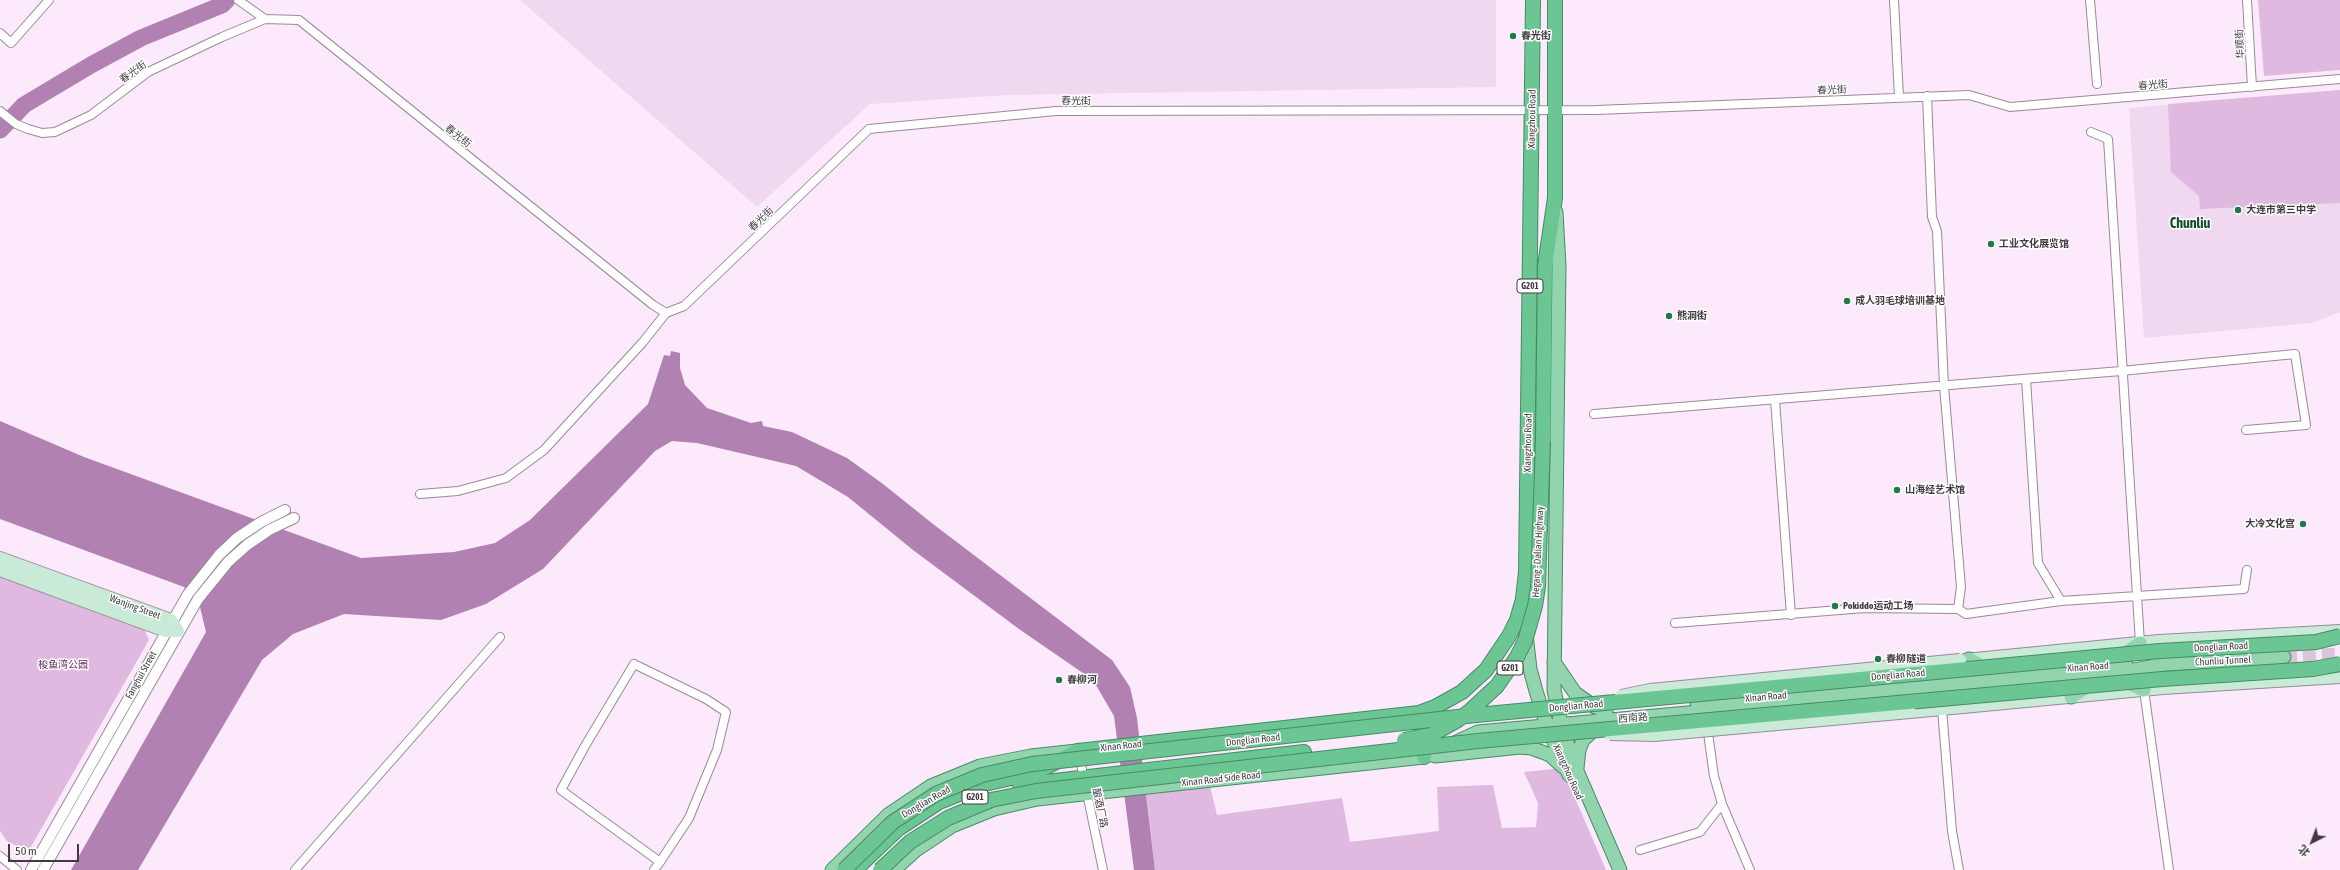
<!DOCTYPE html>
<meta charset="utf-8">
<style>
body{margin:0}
#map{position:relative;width:2340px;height:870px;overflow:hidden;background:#fce9fc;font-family:"Asap Condensed","Noto Sans SC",sans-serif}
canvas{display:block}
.north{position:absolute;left:2292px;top:822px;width:40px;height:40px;-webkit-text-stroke:3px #fff;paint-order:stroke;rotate:222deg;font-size:11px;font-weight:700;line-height:16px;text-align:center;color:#413a41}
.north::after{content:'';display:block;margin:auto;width:14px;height:18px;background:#413a41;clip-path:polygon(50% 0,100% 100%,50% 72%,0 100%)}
.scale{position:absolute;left:8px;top:844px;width:71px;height:18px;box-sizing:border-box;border:2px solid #413a41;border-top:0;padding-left:5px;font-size:12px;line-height:14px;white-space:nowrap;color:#413a41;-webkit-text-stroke:3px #fff;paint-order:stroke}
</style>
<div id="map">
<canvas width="2340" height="870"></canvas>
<div class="north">北</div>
<div class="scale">50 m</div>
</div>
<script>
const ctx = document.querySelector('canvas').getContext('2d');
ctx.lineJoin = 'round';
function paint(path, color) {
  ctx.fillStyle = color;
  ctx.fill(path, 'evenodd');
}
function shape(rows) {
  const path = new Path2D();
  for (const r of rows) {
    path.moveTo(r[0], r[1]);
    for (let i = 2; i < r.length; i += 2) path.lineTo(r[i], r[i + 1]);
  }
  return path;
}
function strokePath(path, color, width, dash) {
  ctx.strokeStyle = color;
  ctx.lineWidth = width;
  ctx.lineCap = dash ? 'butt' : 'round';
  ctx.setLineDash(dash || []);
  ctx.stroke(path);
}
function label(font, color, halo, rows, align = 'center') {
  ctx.font = font + ' "Asap Condensed","Noto Sans SC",sans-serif';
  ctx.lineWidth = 3;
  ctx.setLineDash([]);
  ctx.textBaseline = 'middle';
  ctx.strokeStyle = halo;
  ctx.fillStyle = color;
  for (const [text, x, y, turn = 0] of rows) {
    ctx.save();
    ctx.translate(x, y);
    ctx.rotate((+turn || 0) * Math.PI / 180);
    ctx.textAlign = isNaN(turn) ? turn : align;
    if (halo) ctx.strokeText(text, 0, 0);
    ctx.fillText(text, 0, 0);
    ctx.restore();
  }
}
const built = shape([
 [520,0,1496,0,1496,87,1007,95,870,104,757,207],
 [2340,90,2340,312,2312,323,2144,338,2129,108]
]);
const green = shape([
 [2258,0,2340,0,2340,70,2264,76],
 [2340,90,2340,203,2200,209,2199,196,2171,172,2168,104],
 [0,575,144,629,149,640,28,852,7,841,0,831],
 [1562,768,1606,870,1155,870,1146,791,1210,786,1217,815,1342,798,1350,842,1439,831,1437,787,1493,785,1502,828,1536,827,1538,803,1524,772]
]);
const water = shape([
 [671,351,680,353,680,368,685,385,707,408,751,423,762,421,763,426,792,432,847,458,883,484,933,524,1112,660,1130,687,1137,718,1155,870,1134,870,1114,716,1093,680,1019,629,913,550,848,497,796,466,697,443,672,441,655,451,543,569,486,604,441,620,344,614,293,634,262,660,138,870,71,870,206,632,200,607,184,587,0,519,0,421,84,457,361,558,454,552,495,543,530,520,648,404,664,355,670,356]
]);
const river = shape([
 [0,130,24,105,91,65,141,38,222,5,227,0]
]);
const primaryTunnel = shape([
 [2284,657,2340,654]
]);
const minor = shape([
 [238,0,265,19],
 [1894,0,1899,97],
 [2090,0,2097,84],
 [2247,0,2252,87],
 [0,33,11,43,49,0],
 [1927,96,1932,217,1937,231,1944,386,1961,587,1958,609],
 [0,111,16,124,28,129,42,133,55,132,91,115,148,72,222,37,265,19,299,20,653,305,666,313,684,306,869,129,1056,111,1597,110,1969,95,2010,107,2340,79],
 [2091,132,2108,139,2140,643],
 [2026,379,2038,563,2061,601],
 [1775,400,1791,615],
 [1594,414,2121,371,2295,354,2306,425,2246,430],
 [420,494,458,491,506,478,544,450,643,342,666,313],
 [1675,623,1865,608,1958,609,1966,614,2061,601,2244,589,2247,570],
 [2144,690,2169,870],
 [1942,709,1952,831,1959,870],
 [1707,726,1714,776,1722,804,1750,870],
 [1079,755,1103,870],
 [1640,850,1700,832,1722,804],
 [0,856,17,870],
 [295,870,500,637],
 [654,870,660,862,689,818,717,750,726,712,706,699,634,664,585,746,561,790,660,862]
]);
const tertiary = shape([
 [31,870,188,594,219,555,237,538,261,522,285,510],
 [43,870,198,599,228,562,247,545,269,530,294,518]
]);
const secondary = shape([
 [0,558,171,620,178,631],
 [0,570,166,631,178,631],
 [1965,660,2159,641,2340,631],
 [1910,712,2163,688,2340,677]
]);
const primary = shape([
 [1556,212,1559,266,1554,690,1561,724,1574,764,1620,870],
 [1526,634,1530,669,1536,691,1547,726,1569,775],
 [2121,656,2140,643],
 [1969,659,1988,670],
 [1554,662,1575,693,1595,707,1606,711],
 [2154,665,2284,657],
 [2124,681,2144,690],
 [2071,697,2090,685],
 [1697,703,2126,665],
 [1435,756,1520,747,1531,748,1550,755,1563,767],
 [1577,768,1579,750,1583,740,1597,727],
 [832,870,888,815,931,786,980,766,1031,756,1077,751],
 [894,870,916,850,952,826,994,809,1037,799,1424,757,1478,732,2107,675,2161,665]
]);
const trunk = shape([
 [1543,441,1545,266,1555,198,1555,0],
 [1419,713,1424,757],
 [1020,785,1304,752],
 [855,870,898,829,939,802,984,784,1034,773,1078,751,1419,713,1435,707,1462,692,1486,670,1509,636,1517,620,1523,599,1526,572,1533,0]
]);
const secondaryBridge = shape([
 [1621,696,1650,690,1960,660],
 [1610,734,1655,735,1910,712]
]);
const trunkBridge = shape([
 [1404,740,1431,735,1458,720,1471,710,1497,686,1517,657,1525,641,1535,606,1538,587,1543,441],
 [844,870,893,822,936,794,982,775,1032,764,1476,715,2160,651,2316,642,2340,636],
 [880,870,910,842,948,818,991,800,1036,791,1478,741,2162,679,2313,669,2340,664]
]);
const markers = [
 [1513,36,4,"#237749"],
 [2238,210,4,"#237749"],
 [1991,244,4,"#237749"],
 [1847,301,4,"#237749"],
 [1669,316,4,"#237749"],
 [1897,490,4,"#237749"],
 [2303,524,4,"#237749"],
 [1835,606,4,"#237749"],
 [1878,659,4,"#237749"],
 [1059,680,4,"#237749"]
];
const shields = [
 [1530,286,26],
 [1510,668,26],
 [975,797,26]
];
const shieldNames = [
 ["G201",1530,286],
 ["G201",1510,668],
 ["G201",975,797]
];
const poiNames = [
 ["春光街",1521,36],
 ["大连市第三中学",2246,210],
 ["工业文化展览馆",1999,244],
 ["成人羽毛球培训基地",1855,301],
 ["熊洞街",1677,316],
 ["山海经艺术馆",1905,490],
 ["大冷文化宫",2295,524,"right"],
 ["Pokiddo运动工场",1843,606],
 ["春柳隧道",1886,659],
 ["春柳河",1067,680]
];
const streetNames = [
 ["华顺街",2240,44,-93],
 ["春光街",133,72,-35],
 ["春光街",2153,85,-5],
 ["春光街",1832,90,-2],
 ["春光街",1076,101],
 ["Xiangzhou Road",1532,119,-89],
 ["春光街",458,136,39],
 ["春光街",761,219,-44],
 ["Xiangzhou Road",1528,443,-89],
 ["Hegang - Dalian Highway",1538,552,-87],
 ["Wanjing Street",135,607,20],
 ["Donglian Road",2221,647,-3],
 ["Chunliu Tunnel",2223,661,-3],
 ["Xinan Road",2088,667,-4],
 ["Fanghui Street",141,675,-61],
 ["Donglian Road",1898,675,-5],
 ["Xinan Road",1766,697,-5],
 ["Donglian Road",1576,706,-5],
 ["西南路",1633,718,-5],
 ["Donglian Road",1253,740,-6],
 ["Xinan Road",1121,746,-6],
 ["Xiangzhou Road",1568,772,66],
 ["Xinan Road Side Road",1221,779,-6],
 ["Donglian Road",926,802,-30],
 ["酿酒厂路",1100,808,78]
];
const parkNames = [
 ["梭鱼湾公园",63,665]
];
const districtNames = [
 ["Chunliu",2190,224]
];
paint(built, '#f0d8f0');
paint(green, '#dfb9e0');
paint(water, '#b081b1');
strokePath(river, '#b081b1', 17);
strokePath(primaryTunnel, '#d7c6d7', 13, [13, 6]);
strokePath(minor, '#9a899a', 10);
strokePath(tertiary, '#9a899a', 12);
strokePath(secondary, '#9a899a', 14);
strokePath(primary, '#458c65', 15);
strokePath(trunk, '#458c65', 16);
strokePath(minor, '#fff', 8);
strokePath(tertiary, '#fff', 10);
strokePath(secondary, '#c8ead6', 12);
strokePath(primary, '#91d4ae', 13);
strokePath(trunk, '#6cc693', 14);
strokePath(secondaryBridge, '#9a899a', 14, []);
strokePath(trunkBridge, '#458c65', 16, []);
strokePath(secondaryBridge, '#c8ead6', 12);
strokePath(trunkBridge, '#6cc693', 14);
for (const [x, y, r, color] of markers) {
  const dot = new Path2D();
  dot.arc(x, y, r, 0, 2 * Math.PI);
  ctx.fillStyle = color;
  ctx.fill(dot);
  strokePath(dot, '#fff', 1.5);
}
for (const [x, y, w] of shields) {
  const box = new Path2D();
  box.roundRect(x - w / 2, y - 7, w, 14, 3);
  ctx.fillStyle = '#fff';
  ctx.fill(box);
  strokePath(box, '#413a41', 1);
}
label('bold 9px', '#413a41', null, shieldNames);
label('bold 10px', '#413a41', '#fff', poiNames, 'left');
label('10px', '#413a41', '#fff', streetNames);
label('10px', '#612764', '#fff', parkNames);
label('bold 14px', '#124c2d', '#fff', districtNames);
</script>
